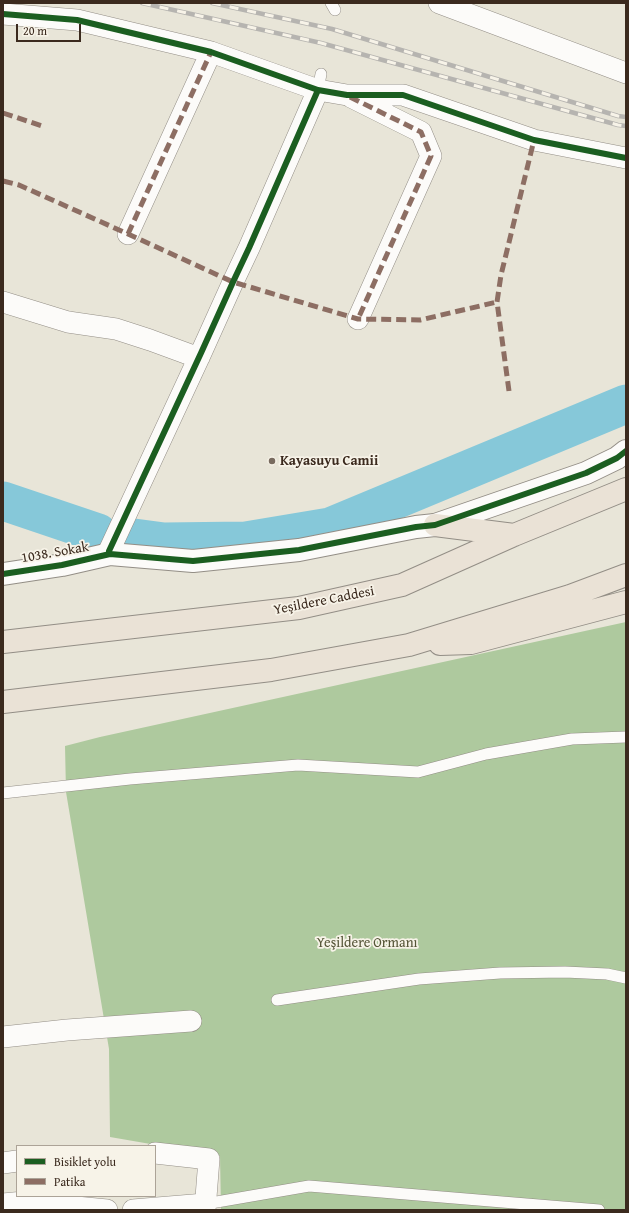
<!DOCTYPE html>
<meta charset="utf-8">
<style>
body{margin:0}
#map{position:relative;width:629px;height:1213px;overflow:hidden;background:#e8e5d8;font-family:"Gentium Book Plus",serif}
canvas{display:block}
.frame{position:absolute;inset:0;border:4px solid #3b2a1e;pointer-events:none}
.legend{position:absolute;left:16px;top:1145px;width:140px;height:52px;box-sizing:border-box;background:#f7f3e8;border:1px solid #aca397;margin:0;padding:5px 7px;list-style:none;font-size:12px;color:#3b2a1e}
.legend li{display:flex;align-items:center;gap:8px;height:20px}
.legend b{width:20px;border:1px solid #aca397}
.scale{position:absolute;left:16px;top:24px;width:65px;height:18px;box-sizing:border-box;border:2px solid #3b2a1e;border-top:0;padding-left:5px;font-size:12px;line-height:14px;white-space:nowrap;color:#3b2a1e;-webkit-text-stroke:3px #f7f3e8;paint-order:stroke}
</style>
<div id="map">
<canvas width="629" height="1213"></canvas>
<div class="frame"></div>
<ul class="legend">
<li><b style="height:5px;background:#1b5e20"></b>Bisiklet yolu</li>
<li><b style="height:5px;background:#8d6e63"></b>Patika</li>
</ul>
<div class="scale">20 m</div>
</div>
<script>
const ctx = document.querySelector('canvas').getContext('2d');
ctx.lineJoin = 'round';
function paint(path, color) {
  ctx.fillStyle = color;
  ctx.fill(path, 'evenodd');
}
function shape(rows) {
  const path = new Path2D();
  for (const r of rows) {
    path.moveTo(r[0], r[1]);
    for (let i = 2; i < r.length; i += 2) path.lineTo(r[i], r[i + 1]);
  }
  return path;
}
function strokePath(path, color, width, dash) {
  ctx.strokeStyle = color;
  ctx.lineWidth = width;
  ctx.lineCap = dash ? 'butt' : 'round';
  ctx.setLineDash(dash || []);
  ctx.stroke(path);
}
function label(font, color, halo, rows, align = 'center') {
  ctx.font = font + ' "Gentium Book Plus",serif';
  ctx.lineWidth = 3.5;
  ctx.setLineDash([]);
  ctx.textBaseline = 'middle';
  ctx.strokeStyle = halo;
  ctx.fillStyle = color;
  for (const [text, x, y, turn = 0] of rows) {
    ctx.save();
    ctx.translate(x, y);
    ctx.rotate((+turn || 0) * Math.PI / 180);
    ctx.textAlign = isNaN(turn) ? turn : align;
    if (halo) ctx.strokeText(text, 0, 0);
    ctx.fillText(text, 0, 0);
    ctx.restore();
  }
}
const forest = shape([
 [626,622,626,1210,221,1210,220,1156,110,1137,109,1049,66,792,65,746,100,737]
]);
const river = shape([
 [3,501,98,533],
 [134,538,164,542,246,541,330,527,626,404]
]);
const service = shape([
 [331,3,335,10],
 [318,90,321,74],
 [3,793,130,779,298,765,418,772,486,754,572,739,626,737],
 [277,1000,419,979,500,973,565,972,607,974,626,978],
 [205,1204,309,1186,599,1210]
]);
const minor = shape([
 [439,3,626,73],
 [3,14,77,20,211,52,318,90,347,95,403,95,534,140,626,158],
 [351,97,421,132,431,156,358,319],
 [128,234,211,52],
 [3,302,68,322,116,329,150,340,199,358],
 [110,554,109,551,201,353,233,282,249,248,318,90],
 [3,1037,67,1030,191,1021],
 [155,1153,209,1159,205,1210],
 [3,1163,17,1161],
 [3,1204,24,1202,107,1210],
 [133,1210,205,1204]
]);
const tertiary = shape([
 [3,574,62,565,110,554,193,561,299,550,416,527,435,525,586,473,617,458,626,451]
]);
const trunk = shape([
 [435,525,514,535],
 [3,642,299,608,402,585,514,535,626,489],
 [440,644,471,643,626,602],
 [3,702,271,670,409,645,570,596,626,575]
]);
const rail = shape([
 [142,3,321,43,618,125,626,126],
 [212,3,332,29,618,116,626,117]
]);
const quiet = shape([
 [350,97,421,132,431,156,358,319],
 [3,113,42,126],
 [3,181,19,185,128,234,233,282,358,319,420,320,497,302],
 [128,234,211,52],
 [509,391,497,302,501,275,534,140]
]);
const cycleway = shape([
 [3,14,77,20,211,52,318,90,347,95,403,95,534,140,626,158],
 [110,554,109,551,201,353,233,282,249,248,318,90],
 [3,574,62,565,110,554,193,561,299,550,416,527,435,525,586,473,617,458,626,451]
]);
const markers = [
 [272,461,4,"#786b5f"]
];
const poiNames = [
 ["Kayasuyu Camii",280,461]
];
const streetNames = [
 ["1038. Sokak",55,553,-10],
 ["Yeşildere Caddesi",324,601,-11]
];
const parkNames = [
 ["Yeşildere Ormanı",367,943]
];
paint(forest, '#aec99e');
strokePath(river, '#86c8d9', 39);
strokePath(service, '#938e86', 12);
strokePath(minor, '#938e86', 22);
strokePath(tertiary, '#938e86', 24);
strokePath(trunk, '#938e86', 24);
strokePath(service, '#fcfbf9', 11);
strokePath(minor, '#fcfbf9', 21);
strokePath(tertiary, '#fcfbf9', 22);
strokePath(trunk, '#eae2d6', 22);
strokePath(rail, '#b6b4b0', 4.5);
strokePath(rail, '#f7f3e8', 3, [9]);
strokePath(quiet, '#8d6e63', 5, [10, 5]);
strokePath(cycleway, '#1b5e20', 6);
for (const [x, y, r, color] of markers) {
  const dot = new Path2D();
  dot.arc(x, y, r, 0, 2 * Math.PI);
  ctx.fillStyle = color;
  ctx.fill(dot);
  strokePath(dot, '#f7f3e8', 1.5);
}
label('bold 14px', '#3b2a1e', '#f7f3e8', poiNames, 'left');
label('14px', '#3b2a1e', '#f7f3e8', streetNames);
label('14px', '#545436', '#f7f3e8', parkNames);
</script>
